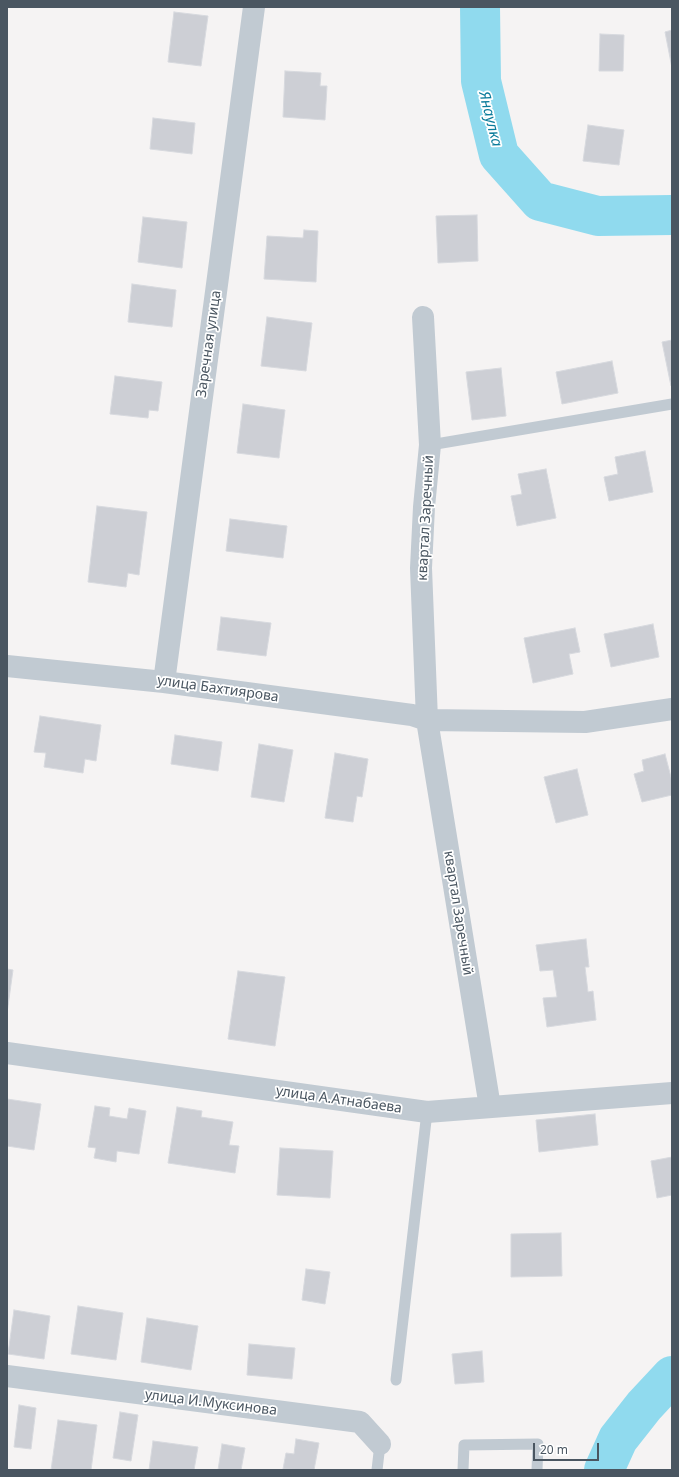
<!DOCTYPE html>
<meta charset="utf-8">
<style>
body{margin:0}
#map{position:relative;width:679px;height:1477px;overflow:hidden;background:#f5f3f3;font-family:"Noto Sans",sans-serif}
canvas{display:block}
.frame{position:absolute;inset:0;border:8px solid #4a5661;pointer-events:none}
.scale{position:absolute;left:533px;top:1443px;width:66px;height:18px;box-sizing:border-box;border:2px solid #4a5661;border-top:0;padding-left:5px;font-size:12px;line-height:14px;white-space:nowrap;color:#4a5661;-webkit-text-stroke:3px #fff;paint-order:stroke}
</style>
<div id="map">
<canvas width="679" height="1477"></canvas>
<div class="frame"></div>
<div class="scale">20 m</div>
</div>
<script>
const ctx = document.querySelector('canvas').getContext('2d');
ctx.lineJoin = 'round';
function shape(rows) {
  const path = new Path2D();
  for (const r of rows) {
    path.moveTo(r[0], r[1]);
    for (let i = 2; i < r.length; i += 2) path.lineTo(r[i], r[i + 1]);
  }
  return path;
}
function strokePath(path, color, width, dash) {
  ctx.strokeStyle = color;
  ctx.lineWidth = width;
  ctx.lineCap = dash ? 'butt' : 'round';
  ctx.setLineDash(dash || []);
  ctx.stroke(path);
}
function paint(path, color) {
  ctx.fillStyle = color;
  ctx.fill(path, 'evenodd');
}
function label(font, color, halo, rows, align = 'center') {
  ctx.font = font + ' "Noto Sans",sans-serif';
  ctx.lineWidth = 3.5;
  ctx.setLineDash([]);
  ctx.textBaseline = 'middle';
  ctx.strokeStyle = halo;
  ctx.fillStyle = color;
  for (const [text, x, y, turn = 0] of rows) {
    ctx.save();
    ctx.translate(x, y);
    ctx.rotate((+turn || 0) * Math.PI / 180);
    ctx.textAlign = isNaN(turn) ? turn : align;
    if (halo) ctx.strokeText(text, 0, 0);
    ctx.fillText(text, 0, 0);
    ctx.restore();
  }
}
const river = shape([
 [480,7,481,81,499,155,540,201,598,216,672,215],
 [604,1470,618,1439,644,1406,672,1376]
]);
const building = shape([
 [174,12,208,16,201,66,168,62,174,12],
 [672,30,672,68,665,32,672,30],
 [600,34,624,35,623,71,599,71,600,34],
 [285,71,321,73,320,86,327,86,325,120,283,117,285,71],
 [153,118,195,123,192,154,150,149,153,118],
 [588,125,624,130,619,165,583,161,588,125],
 [477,215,478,261,438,263,436,216,477,215],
 [143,217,187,222,182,268,138,262,143,217],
 [304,230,318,231,316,282,264,279,267,236,303,238,304,230],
 [132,284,176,290,172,327,128,322,132,284],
 [267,317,312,323,306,371,261,366,267,317],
 [672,340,672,386,671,386,662,342,672,340],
 [612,361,618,393,562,404,556,372,612,361],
 [501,368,506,416,472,420,466,372,501,368],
 [115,376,162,382,158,411,149,410,148,418,110,414,115,376],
 [243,404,285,410,279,458,237,453,243,404],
 [645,451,653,492,609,501,604,477,618,474,615,457,645,451],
 [546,469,556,518,517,526,511,496,522,494,518,474,546,469],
 [97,506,147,512,139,575,128,573,126,587,88,582,97,506],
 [230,519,287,526,283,558,226,551,230,519],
 [221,617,271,623,266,656,217,650,221,617],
 [653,624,659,657,611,667,604,634,653,624],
 [575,628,580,652,569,654,573,674,533,683,524,638,575,628],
 [40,716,101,725,96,761,85,759,83,773,44,767,46,753,34,752,40,716],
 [175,735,222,742,218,771,171,764,175,735],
 [259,744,293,750,284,802,251,797,259,744],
 [335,753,368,759,362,797,357,796,353,822,325,818,335,753],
 [665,754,672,781,672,795,642,802,634,774,644,771,642,760,665,754],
 [577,769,588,815,556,823,544,777,577,769],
 [586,939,589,967,585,967,588,992,593,991,596,1020,547,1027,543,998,557,997,553,970,540,971,536,945,586,939],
 [7,969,13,970,7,1013,7,969],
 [238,971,285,977,275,1046,228,1039,238,971],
 [7,1099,41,1104,34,1150,7,1146,7,1099],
 [95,1106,110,1108,109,1116,127,1119,129,1108,146,1111,139,1154,117,1151,116,1162,94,1158,96,1148,88,1147,95,1106],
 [177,1107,202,1111,201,1117,233,1122,229,1145,239,1146,235,1173,168,1163,177,1107],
 [595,1114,598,1145,539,1152,536,1120,595,1114],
 [280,1148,333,1151,330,1198,277,1195,280,1148],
 [672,1157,672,1195,657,1198,651,1161,672,1157],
 [561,1233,562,1276,511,1277,511,1234,561,1233],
 [306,1269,330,1272,325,1304,302,1300,306,1269],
 [78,1306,123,1313,116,1360,71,1354,78,1306],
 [14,1310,50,1316,44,1359,8,1354,14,1310],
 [147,1318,198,1326,191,1370,141,1362,147,1318],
 [249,1344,295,1348,292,1379,247,1375,249,1344],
 [482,1351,484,1382,455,1384,452,1354,482,1351],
 [19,1405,36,1408,31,1449,14,1447,19,1405],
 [120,1412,138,1415,131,1461,113,1458,120,1412],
 [58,1420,97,1425,91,1470,51,1470,58,1420],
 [296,1439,319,1443,314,1470,283,1469,286,1453,294,1454,296,1439],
 [153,1441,198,1447,194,1470,149,1470,153,1441],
 [222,1444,245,1448,241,1470,218,1470,222,1444]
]);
const service = shape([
 [430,445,672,404],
 [396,1380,427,1112],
 [377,1470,380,1444],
 [463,1470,464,1445,538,1444,537,1470]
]);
const minor = shape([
 [423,317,430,445,424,507,421,568,427,720,490,1107],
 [7,666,164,682,412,715,427,720,585,722,672,709],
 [164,682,254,7],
 [7,1053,427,1112,672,1093],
 [7,1376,360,1422,380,1444]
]);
const streetNames = [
 ["Заречная улица",209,344,-82],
 ["квартал Заречный",426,518,-87],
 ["улица Бахтиярова",218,689,8],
 ["квартал Заречный",458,913,81],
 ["улица А.Атнабаева",339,1100,8],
 ["улица И.Муксинова",211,1403,7]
];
const waterNames = [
 ["Янаулка",490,119,76]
];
strokePath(river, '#90daee', 40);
paint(building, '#cdcfd5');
strokePath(building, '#d7d9de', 1);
strokePath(service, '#c1cad2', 11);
strokePath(minor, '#c1cad2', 22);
label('14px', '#4a5661', '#fff', streetNames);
label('italic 15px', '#0c7c9b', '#fff', waterNames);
</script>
